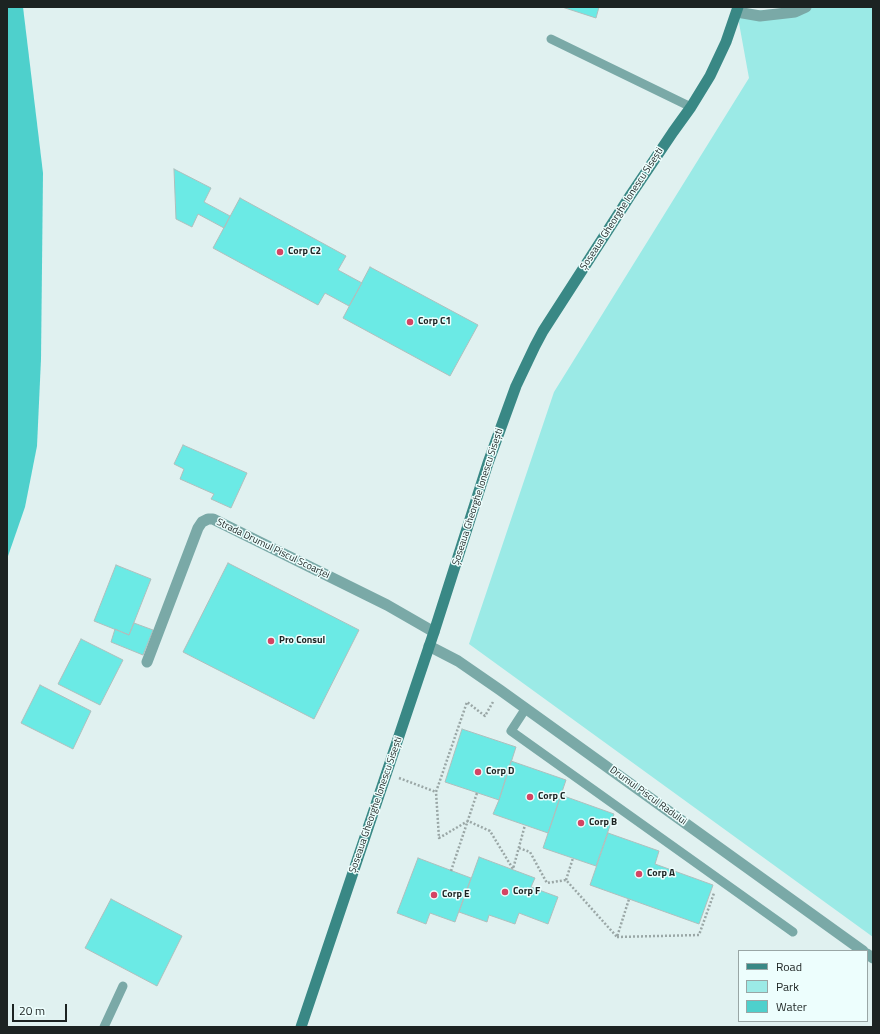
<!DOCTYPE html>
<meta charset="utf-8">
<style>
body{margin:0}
#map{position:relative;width:880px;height:1034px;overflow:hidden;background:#e0f1f0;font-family:"Titillium Web",sans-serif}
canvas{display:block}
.frame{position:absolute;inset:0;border:8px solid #1c2322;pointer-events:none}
.legend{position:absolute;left:738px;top:950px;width:130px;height:72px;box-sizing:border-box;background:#edfefd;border:1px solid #99a6a5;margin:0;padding:5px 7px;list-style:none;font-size:12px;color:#1c2322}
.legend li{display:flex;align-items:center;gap:8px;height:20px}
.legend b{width:20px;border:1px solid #99a6a5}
.scale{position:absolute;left:12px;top:1004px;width:55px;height:18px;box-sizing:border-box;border:2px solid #1c2322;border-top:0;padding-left:5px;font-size:12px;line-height:14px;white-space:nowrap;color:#1c2322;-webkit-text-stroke:3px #edfefd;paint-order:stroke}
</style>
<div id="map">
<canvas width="880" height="1034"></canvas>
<div class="frame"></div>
<ul class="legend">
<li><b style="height:5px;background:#398885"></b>Road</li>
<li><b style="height:11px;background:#9beae6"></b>Park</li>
<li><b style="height:11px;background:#4ed0cc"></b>Water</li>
</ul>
<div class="scale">20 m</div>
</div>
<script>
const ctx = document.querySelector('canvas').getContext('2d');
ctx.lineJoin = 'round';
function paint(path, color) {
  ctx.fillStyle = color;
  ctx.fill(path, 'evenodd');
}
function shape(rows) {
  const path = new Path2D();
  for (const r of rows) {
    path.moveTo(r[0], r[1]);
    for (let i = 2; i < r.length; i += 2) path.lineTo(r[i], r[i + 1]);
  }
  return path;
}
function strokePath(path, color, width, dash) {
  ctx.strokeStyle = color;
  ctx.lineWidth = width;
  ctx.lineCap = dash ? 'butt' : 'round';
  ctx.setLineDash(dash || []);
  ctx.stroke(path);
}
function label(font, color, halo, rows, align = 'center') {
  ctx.font = font + ' "Titillium Web",sans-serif';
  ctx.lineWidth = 3;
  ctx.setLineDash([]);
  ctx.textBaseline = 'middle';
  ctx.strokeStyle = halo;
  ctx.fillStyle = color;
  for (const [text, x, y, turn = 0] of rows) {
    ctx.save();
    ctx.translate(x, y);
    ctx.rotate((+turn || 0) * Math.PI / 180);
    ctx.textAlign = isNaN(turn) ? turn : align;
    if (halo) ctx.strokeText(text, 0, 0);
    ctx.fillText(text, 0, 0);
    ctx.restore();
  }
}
const green = shape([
 [807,7,873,7,873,937,469,644,554,392,749,78,737,12]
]);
const water = shape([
 [7,7,23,7,43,173,41,359,37,446,25,507,7,559]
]);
const building = shape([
 [562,7,599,7,596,18,562,7],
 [174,169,211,188,204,202,230,216,224,228,198,214,192,227,176,219,174,169],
 [240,198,346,256,338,270,362,283,349,306,325,293,318,305,213,248,240,198],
 [370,267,478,325,450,376,343,318,370,267],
 [183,445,247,473,231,508,211,499,214,494,180,479,184,469,174,464,183,445],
 [228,563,359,630,314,719,183,652,228,563],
 [116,565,151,579,129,635,94,621,116,565],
 [134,623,153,630,143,655,111,642,115,629,129,635,134,623],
 [81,639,123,660,100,705,58,684,81,639],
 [40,685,91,711,73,749,21,723,40,685],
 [462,729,516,747,499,800,445,782,462,729],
 [511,761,566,780,548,833,493,814,499,800,511,761],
 [561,795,614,814,596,866,543,848,561,795],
 [608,833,659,851,655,864,713,885,699,924,590,885,608,833],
 [479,857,535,878,531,887,558,897,548,924,519,913,515,924,489,915,487,922,459,912,479,857],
 [418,858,471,878,455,922,430,913,426,924,397,913,418,858],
 [111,899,182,936,157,986,85,948,111,899]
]);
const path = shape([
 [493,702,485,716,467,702,436,792,439,838,468,821,490,831,513,869,525,825],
 [399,778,436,792],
 [519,848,530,852,547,883,566,880,617,937,629,899],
 [451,871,477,793],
 [566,880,573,858],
 [617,937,699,935,714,893]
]);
const service = shape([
 [551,39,691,107],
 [526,708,511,731,793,932],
 [104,1027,123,986]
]);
const minor = shape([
 [737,12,760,16,795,12,806,7],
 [429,646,458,661,500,690,863,951],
 [147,662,198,528,202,522,208,519,213,519,387,605,434,632],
 [867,954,873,958]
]);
const secondary = shape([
 [301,1027,434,632,488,463,516,386,535,346,543,331,630,196,673,132,691,107,710,76,726,42,738,7]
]);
const markers = [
 [280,252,4,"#d44463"],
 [410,322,4,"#d44463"],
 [271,641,4,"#d44463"],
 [478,772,4,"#d44463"],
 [530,797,4,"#d44463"],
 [581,823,4,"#d44463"],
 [639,874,4,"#d44463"],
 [505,892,4,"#d44463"],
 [434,895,4,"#d44463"]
];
const streetNames = [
 ["Șoseaua Gheorghe Ionescu Sisești",622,209,-57],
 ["Șoseaua Gheorghe Ionescu Sisești",478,497,-72],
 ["Strada Drumul Piscul Scoarței",273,549,26],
 ["Drumul Piscul Radului",648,796,36],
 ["Șoseaua Gheorghe Ionescu Sisești",376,805,-71]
];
const poiNames = [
 ["Corp C2",288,252],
 ["Corp C1",418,322],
 ["Pro Consul",279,641],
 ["Corp D",486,772],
 ["Corp C",538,797],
 ["Corp B",589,823],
 ["Corp A",647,874],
 ["Corp F",513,892],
 ["Corp E",442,895]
];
paint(green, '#9beae6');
paint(water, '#4ed0cc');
paint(building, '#6beae5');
strokePath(building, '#aebfbd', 1);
strokePath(path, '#9aa7a6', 2.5, [2, 2]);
strokePath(service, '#7aa9a7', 9);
strokePath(minor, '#7aa9a7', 11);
strokePath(secondary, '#398885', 11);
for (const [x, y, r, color] of markers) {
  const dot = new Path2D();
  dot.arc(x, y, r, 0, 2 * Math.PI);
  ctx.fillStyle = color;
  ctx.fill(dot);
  strokePath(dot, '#edfefd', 1.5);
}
label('10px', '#1c2322', '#edfefd', streetNames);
label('bold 10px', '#1c2322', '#edfefd', poiNames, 'left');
</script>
